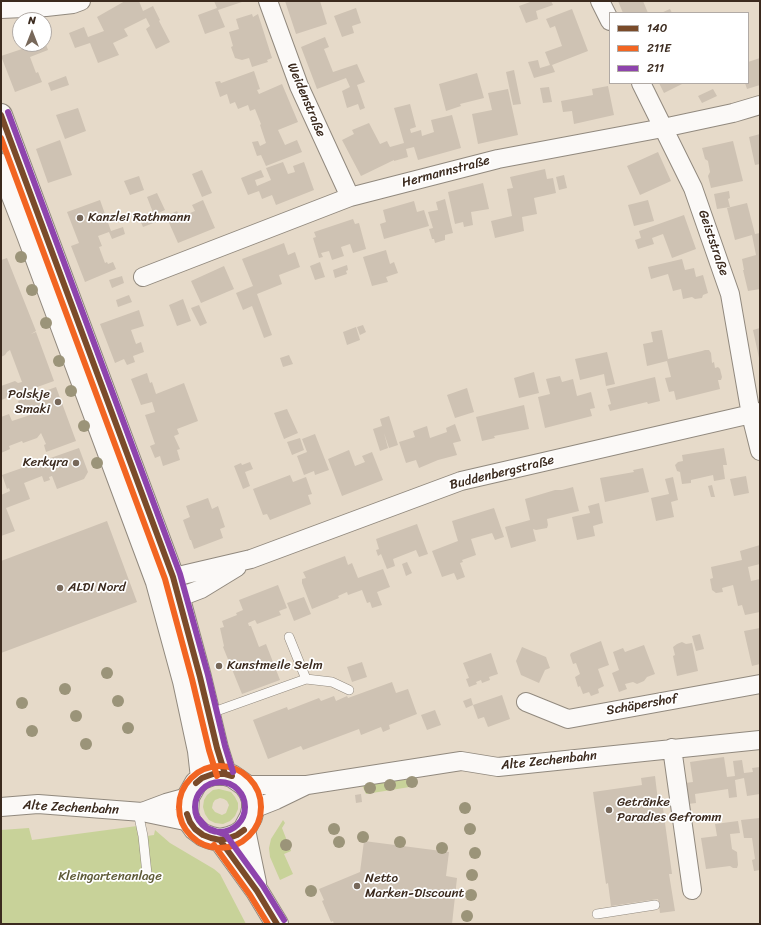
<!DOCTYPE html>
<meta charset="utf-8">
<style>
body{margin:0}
#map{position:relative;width:761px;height:925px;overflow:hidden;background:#e6dac9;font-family:Sriracha,sans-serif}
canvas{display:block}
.frame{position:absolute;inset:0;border:2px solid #3b2a1e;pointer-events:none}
.legend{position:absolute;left:609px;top:12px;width:140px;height:72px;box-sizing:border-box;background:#fff;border:1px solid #b1aaa5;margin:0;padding:5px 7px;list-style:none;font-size:12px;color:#3b2a1e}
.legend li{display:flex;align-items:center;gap:8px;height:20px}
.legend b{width:20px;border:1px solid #b1aaa5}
.north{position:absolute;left:12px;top:12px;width:40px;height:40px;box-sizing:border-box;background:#fff;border:1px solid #b1aaa5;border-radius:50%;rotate:0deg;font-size:11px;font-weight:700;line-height:16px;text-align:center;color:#3b2a1e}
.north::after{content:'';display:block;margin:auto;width:14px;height:18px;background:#77685a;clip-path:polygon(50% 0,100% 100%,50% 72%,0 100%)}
</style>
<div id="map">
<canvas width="761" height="925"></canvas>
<div class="frame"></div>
<ul class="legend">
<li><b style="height:5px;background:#7a4b2a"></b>140</li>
<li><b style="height:5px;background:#f26522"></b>211E</li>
<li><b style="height:5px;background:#8e44ad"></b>211</li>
</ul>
<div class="north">N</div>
</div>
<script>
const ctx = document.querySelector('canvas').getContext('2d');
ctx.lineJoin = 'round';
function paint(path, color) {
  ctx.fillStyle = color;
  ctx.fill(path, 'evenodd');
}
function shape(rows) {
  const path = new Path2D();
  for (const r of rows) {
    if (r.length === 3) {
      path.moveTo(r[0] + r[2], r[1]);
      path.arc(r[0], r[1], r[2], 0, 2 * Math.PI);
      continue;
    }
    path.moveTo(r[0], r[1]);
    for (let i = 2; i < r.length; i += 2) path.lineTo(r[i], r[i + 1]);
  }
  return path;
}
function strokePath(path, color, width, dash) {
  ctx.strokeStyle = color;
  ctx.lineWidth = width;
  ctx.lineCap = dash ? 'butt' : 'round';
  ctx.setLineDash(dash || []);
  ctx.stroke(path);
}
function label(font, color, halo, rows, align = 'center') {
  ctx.font = font + ' Sriracha,sans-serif';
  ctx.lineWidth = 3.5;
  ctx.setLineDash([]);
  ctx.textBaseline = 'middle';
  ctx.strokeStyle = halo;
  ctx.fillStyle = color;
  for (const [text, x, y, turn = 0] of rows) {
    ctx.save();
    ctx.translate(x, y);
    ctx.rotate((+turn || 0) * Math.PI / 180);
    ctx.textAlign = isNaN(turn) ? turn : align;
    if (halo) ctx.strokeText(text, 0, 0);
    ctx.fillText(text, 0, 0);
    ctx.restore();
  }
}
const green = shape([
 [415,778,416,786,366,794,362,785],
 [219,789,231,792,235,797,238,803,238,809,235,816,230,821,223,824,215,823,209,820,205,814,203,807,204,800,207,795,213,790],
 [220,798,224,799,227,801,229,805,226,813,222,815,215,812,212,808,213,803,215,800],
 [283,820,285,823,282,828,291,851,284,854,293,874,280,880,270,857,269,848,271,839],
 [137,826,139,837,154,835,155,830,170,843,214,869,220,874,246,924,1,924,1,830,29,828,32,840]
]);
const building = shape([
 [125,1,139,1,143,11,153,6,160,20,159,21,170,42,156,49,146,29,150,26,146,18,124,29,128,36,113,43,119,55,98,63,90,43,75,48,69,33,84,27,88,37,104,31,97,17],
 [214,1,245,1,218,10,225,27,205,34,198,15,217,8],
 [285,1,320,1,327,24,296,34],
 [533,1,551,1,553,5,536,11,538,19,526,23,519,6],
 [618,1,643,1,648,13,623,13],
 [356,8,361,23,352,26,354,33,342,37,334,16],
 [572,9,588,51,552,65,555,72,534,78,528,62,538,60,540,68,550,65,545,52,562,46,555,26,550,28,546,19],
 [670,9,672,13,661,13],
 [252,14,253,17,258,14,272,58,267,60,268,62,252,67,249,58,242,60,235,58,231,47,233,46,229,32,239,29,236,19],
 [325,37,329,47,324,49,333,72,357,64,365,82,357,85,365,108,360,110,358,104,347,108,342,91,350,87,346,78,317,89,301,47],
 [44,39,48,50,30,57,36,73,38,72,42,82,15,92,1,56,22,49,20,45,23,44,44,44],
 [760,58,760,85,747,89,745,83,748,83,748,62],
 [514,70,521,104,513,105,506,72],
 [254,71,260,89,257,90,259,94,282,84,298,122,278,130,285,145,297,140,302,152,266,166,261,155,257,156,252,142,258,141,260,146,266,143,260,125,261,124,255,109,250,111,248,105,238,109,235,102,230,104,227,94,220,97,215,82,220,81,221,83],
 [477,73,484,98,460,104,461,106,446,111,439,84],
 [66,76,69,85,51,91,48,83],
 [659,83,684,83,664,93],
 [608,86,614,115,574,124,572,111,563,112,561,101,593,95,592,89],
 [549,87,552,102,543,103,540,88],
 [508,89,518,135,478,144,472,114,492,110,488,93],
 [713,89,717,96,702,103,698,96],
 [410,104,416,127,410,129,411,133,421,130,422,136,434,132,431,120,452,115,461,148,418,160,414,147,406,149,408,157,394,161,394,160,361,176,342,140,354,134,352,130,369,123,380,144,387,141,390,147,404,143,394,108],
 [78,108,86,131,65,139,56,115],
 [760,134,760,164,755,165,749,137],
 [60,140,72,175,48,183,36,149],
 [733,141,743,181,711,188,708,176,710,172,708,161,705,159,702,148],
 [658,152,671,181,640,195,627,166],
 [283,162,288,174,295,172,293,166,304,162,314,190,276,205,272,195,262,199,259,191,248,195,241,178,261,170,264,177,255,180,257,186,271,180,266,168],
 [545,169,547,179,553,178,556,193,534,198,537,214,522,217,524,231,495,238,491,221,512,216,507,189,513,188,510,177],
 [202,170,212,193,202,197,192,174],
 [564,175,567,188,559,190,556,177],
 [139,176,144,190,130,195,124,181],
 [483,183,489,209,471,212,473,225,464,227,463,222,455,224,448,192],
 [729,191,730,198,728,199,730,207,717,209,714,194],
 [157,193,165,210,154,215,156,222,143,227,140,220,154,215,147,197],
 [445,199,453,233,445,235,445,240,435,243,434,239,432,239,429,229,433,228,428,212,438,210,436,202],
 [100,200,105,214,106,214,107,216,106,217,111,231,123,227,125,234,112,239,109,232,98,236,102,246,99,247,105,263,107,262,108,264,113,262,116,269,85,282,71,246,79,243,67,212],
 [203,200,215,228,178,243,166,216,177,211,180,217,195,211,192,205],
 [648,200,654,221,634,226,628,205],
 [414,201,417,212,424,210,429,226,384,239,380,224,386,222,383,210],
 [747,203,755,234,760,233,760,289,748,291,743,270,744,270,742,259,756,255,752,235,735,240,727,208],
 [684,215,696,249,672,258,663,234,652,238,654,244,638,249,635,240,641,238,639,231],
 [353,219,355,224,359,223,366,249,353,253,350,244,341,247,344,256,332,260,329,251,321,253,323,257,319,258,313,238,316,237,314,232],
 [284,243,288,255,295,252,300,267,279,275,282,284,257,294,272,335,264,338,252,306,243,310,236,293,253,286,242,259],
 [386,250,390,264,394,262,398,273,386,277,388,282,372,286,363,257],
 [7,258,36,331,31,334,36,332,54,381,1,400,1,386,15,381,18,383,22,382,10,350,7,352,5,355,1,357,1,260],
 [682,259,685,270,694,268,696,277,703,275,708,293,703,295,702,298,695,299,692,297,683,299,681,289,673,291,668,274,651,279,648,267],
 [320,262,325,277,315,280,310,266],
 [347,265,348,270,346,271,347,274,335,278,333,270],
 [224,266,234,289,201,303,191,281],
 [122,276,124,283,112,288,109,280],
 [129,295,132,302,118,307,116,300],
 [183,299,191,321,177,326,169,305],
 [199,305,207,323,200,326,191,308],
 [139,310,144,326,131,330,136,344,141,342,144,352,133,356,135,362,127,365,124,359,115,363,100,324],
 [363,325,366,332,360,335,357,327],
 [356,327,360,340,347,345,343,332],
 [760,328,760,358,759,358,753,330],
 [662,330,668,359,702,351,705,350,709,350,711,353,712,363,714,362,715,368,718,367,720,369,722,377,721,380,718,380,720,389,676,400,674,391,669,392,665,378,671,377,667,361,647,366,643,344,653,342,651,332],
 [607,352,615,384,606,386,604,374,580,380,575,359],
 [289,355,293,364,283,367,280,358],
 [534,372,539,393,519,398,514,378],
 [147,373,150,383,152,382,156,394,184,383,198,421,177,429,179,434,174,436,180,449,177,450,180,460,163,466,160,456,155,458,150,446,155,444,145,415,155,412,152,402,141,405,131,379],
 [560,376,562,382,573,379,577,396,591,392,595,408,590,409,592,416,545,428,538,397,550,394,546,379],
 [655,377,660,401,648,404,647,402,610,411,608,405,611,404,607,389],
 [56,387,76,441,46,452,44,445,46,444,41,433,37,438,23,443,22,441,9,446,10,449,1,453,1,417,9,414,12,421,30,415,27,407,21,409,18,401],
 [467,388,474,412,455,418,447,395],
 [524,405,529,429,494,436,495,438,482,441,476,417],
 [287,409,298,433,284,439,274,413],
 [389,416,398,445,389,448,384,433,388,448,380,451,373,429,382,426,380,419],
 [455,424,461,441,453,443,457,455,438,460,419,468,416,460,406,463,399,442,415,437,413,431,427,426,430,438,447,432,446,428],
 [315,434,329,470,315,475,314,471,304,475,297,456,307,452,302,439],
 [300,438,304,450,292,455,287,442],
 [79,448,88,472,84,479,57,489,52,476,49,477,50,480,44,482,42,476,24,483,30,499,6,508,15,531,1,536,1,495,10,491,9,488,7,489,2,475],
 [724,448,727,465,723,465,725,479,714,481,713,475,691,480,691,483,682,484,680,472,677,471,675,465,678,462,683,461,682,455],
 [349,450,355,466,365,462,362,456,372,452,383,480,342,496,328,459],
 [250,462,253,469,245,472,250,486,243,489,234,466,241,463,242,465],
 [643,468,649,492,605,502,600,478,634,472,633,470],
 [290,475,293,482,306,477,312,494,308,495,311,504,270,520,267,514,263,515,253,489],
 [746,476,749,493,734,496,730,479],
 [673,477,678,500,671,502,674,517,656,521,651,498,669,494,665,479],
 [712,485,715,497,711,497,708,486],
 [573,487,579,511,547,519,548,525,547,528,536,530,533,529,536,541,511,548,505,527,530,520,525,499,555,490,562,490],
 [208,498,212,509,218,506,225,527,220,529,223,538,194,549,191,540,190,540,183,520,190,517,186,506],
 [599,503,603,523,593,526,595,536,577,540,572,517,590,513,588,506],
 [494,508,504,537,495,540,492,533,471,539,476,555,462,560,463,562,460,563,465,577,457,580,454,573,442,577,432,551,458,541,452,521],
 [107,521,137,602,1,653,1,561],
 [417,524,428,554,419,557,416,550,393,559,395,566,387,569,381,554,378,556,376,550,379,549,376,539],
 [760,545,760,564,748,567,751,581,760,579,760,612,745,615,742,605,738,606,733,585,722,588,723,592,716,593,712,590,710,579,713,578,711,567,742,560,740,551],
 [345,556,348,565,352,563,358,578,383,569,390,587,377,592,382,605,372,608,370,602,367,603,362,590,348,595,347,592,338,596,339,598,312,609,302,583,302,579,306,578,303,572],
 [407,562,412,573,406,576,402,564],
 [278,585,287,608,279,611,281,615,257,624,255,620,248,623,249,626,251,626,259,647,266,644,280,680,242,694,223,647,224,646,220,628,224,627,222,621,237,615,236,613,243,610,239,600],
 [304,597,311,614,294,621,287,603],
 [760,628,760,664,752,666,744,631],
 [700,634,704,649,696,651,692,636],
 [601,641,609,665,598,669,604,686,598,689,599,693,591,696,589,692,583,694,580,686,578,687,575,677,580,674,576,663,573,664,570,655,571,653],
 [682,642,686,644,692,643,698,671,677,676,673,656,675,655,673,647,677,644],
 [644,645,655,674,647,677,644,681,637,684,633,682,625,684,627,689,619,692,612,673,619,670,613,652,623,648,625,652],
 [522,647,546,657,550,668,545,670,539,683,521,675,516,661],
 [491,653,498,674,489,677,490,680,482,683,481,680,476,682,477,684,469,687,466,679,469,678,463,663],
 [362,662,367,677,352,682,347,667],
 [392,682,396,693,408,689,417,714,389,725,390,729,383,732,381,727,361,735,359,729,303,750,301,746,268,759,253,720,287,707,288,710,319,698,321,701,334,696,336,701,347,696,348,698],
 [502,695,510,719,488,727,484,717,478,719,473,705],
 [471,698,473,705,466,708,463,701],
 [435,710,441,725,427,730,421,715],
 [724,757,727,777,735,776,733,761,742,760,744,773,753,772,752,768,760,767,760,794,747,796,744,778,735,780,737,797,729,798,728,789,695,794,696,803,688,804,685,783,693,782,690,762],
 [655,776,658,801,662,801,672,874,669,874,675,911,660,913,658,899,611,906,608,883,606,884,593,792,642,785,641,778],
 [361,794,362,802,356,803,355,795],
 [760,818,760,870,754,871,752,860,755,859,752,838,744,838,741,820],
 [738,821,740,833,730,834,732,849,737,852,738,865,737,868,733,868,730,866,706,869,701,838,717,836,715,824],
 [364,841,449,852,446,876,457,878,452,924,334,924,333,921,331,922,322,901,324,900,319,889,360,872]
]);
const lane = shape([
 [306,679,332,682,349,690],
 [208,714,306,679,289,637],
 [138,812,143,836,147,874],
 [597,914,655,905]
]);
const street = shape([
 [268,1,299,86,350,197],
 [600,1,610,21],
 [1,9,46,7,73,4,81,1],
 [641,83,693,188,730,294,751,415,760,451],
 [143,277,350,197,498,159,663,128,733,113,760,105],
 [161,580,251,559,461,481,760,412],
 [167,602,201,589,237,567],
 [526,702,568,719,760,684],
 [672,748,692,890],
 [245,785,307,785,276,800,253,809],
 [307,785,461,761,498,767,760,740],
 [1,807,38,804,142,812,190,822],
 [142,812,166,803,188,797]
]);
const primary = shape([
 [1,115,173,577,200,677,217,748,225,774],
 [1,165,28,235,157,582,184,681,199,751,202,778],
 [244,830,255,883],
 [220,840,229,838,237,835,244,830,251,817,253,809,253,800,250,792,245,785,232,776,225,774,213,774,202,778,196,783,188,797,187,814,190,822,195,829,203,835,211,838,220,840,257,891,277,924]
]);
const bus1 = shape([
 [1,115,173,577,200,677,217,748,225,774],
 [196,783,202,778,213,774,225,774,232,776],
 [187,814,190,822,195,829,203,835,211,838,220,840,229,838,237,835,244,830],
 [220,840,257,891,277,924]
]);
const bus2 = shape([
 [1,138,165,579,192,679,209,750,217,776],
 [220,807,41],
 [214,845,250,895,268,924]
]);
const bus3 = shape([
 [8,112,180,574,208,675,225,746,233,772],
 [220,807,25],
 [199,819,207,828,226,835,263,886,284,920]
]);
const trees = [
 [21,257],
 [32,290],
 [46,323],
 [59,361],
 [71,391],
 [84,426],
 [97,463],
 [107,673],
 [65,689],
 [118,701],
 [22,703],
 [76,716],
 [128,728],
 [32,731],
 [86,744],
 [412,782],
 [390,785],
 [370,788],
 [465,808],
 [334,829],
 [470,829],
 [363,837],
 [339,842],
 [400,842],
 [286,845],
 [442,848],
 [475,853],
 [472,875],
 [311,891],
 [471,895],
 [467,916]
];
const markers = [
 [80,218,4,"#77685a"],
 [58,402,4,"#77685a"],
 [76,463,4,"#77685a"],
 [60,588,4,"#77685a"],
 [219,666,4,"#77685a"],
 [609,810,4,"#77685a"],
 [357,886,4,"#77685a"]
];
const streetNames = [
 ["Weidenstraße",306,100,67],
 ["Hermannstraße",446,172,-15],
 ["Geiststraße",713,243,71],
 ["Buddenbergstraße",502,473,-14],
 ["Schäpershof",642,705,-10],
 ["Alte Zechenbahn",549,761,-6],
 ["Alte Zechenbahn",71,808,3]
];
const poiNames = [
 ["Kanzlei Rathmann",88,218],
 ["Polskje",50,395,"right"],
 ["Smaki",50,410,"right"],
 ["Kerkyra",68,463,"right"],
 ["ALDI Nord",68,588],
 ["Kunstmeile Selm",227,666],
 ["Getränke",617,803],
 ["Paradies Gefromm",617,818],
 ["Netto",365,879],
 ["Marken-Discount",365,894]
];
const parkNames = [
 ["Kleingartenanlage",110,877]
];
paint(green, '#c8d299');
paint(building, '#cec2b3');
strokePath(lane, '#91897e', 10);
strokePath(street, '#91897e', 20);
strokePath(primary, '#91897e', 24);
strokePath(lane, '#fbf9f7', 9);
strokePath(street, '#fbf9f7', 18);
strokePath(primary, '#fbf9f7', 22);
strokePath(bus1, '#7a4b2a', 6);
strokePath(bus2, '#f26522', 6);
strokePath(bus3, '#8e44ad', 6);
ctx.fillStyle = '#9b9479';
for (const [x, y] of trees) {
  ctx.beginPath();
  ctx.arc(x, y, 6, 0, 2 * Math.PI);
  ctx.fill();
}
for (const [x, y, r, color] of markers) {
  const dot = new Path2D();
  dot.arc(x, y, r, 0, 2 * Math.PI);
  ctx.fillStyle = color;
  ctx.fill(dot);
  strokePath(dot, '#fff', 1.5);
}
label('13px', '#3b2a1e', '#fff', streetNames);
label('13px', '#3b2a1e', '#fff', poiNames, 'left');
label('13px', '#5e5a37', '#fff', parkNames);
</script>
